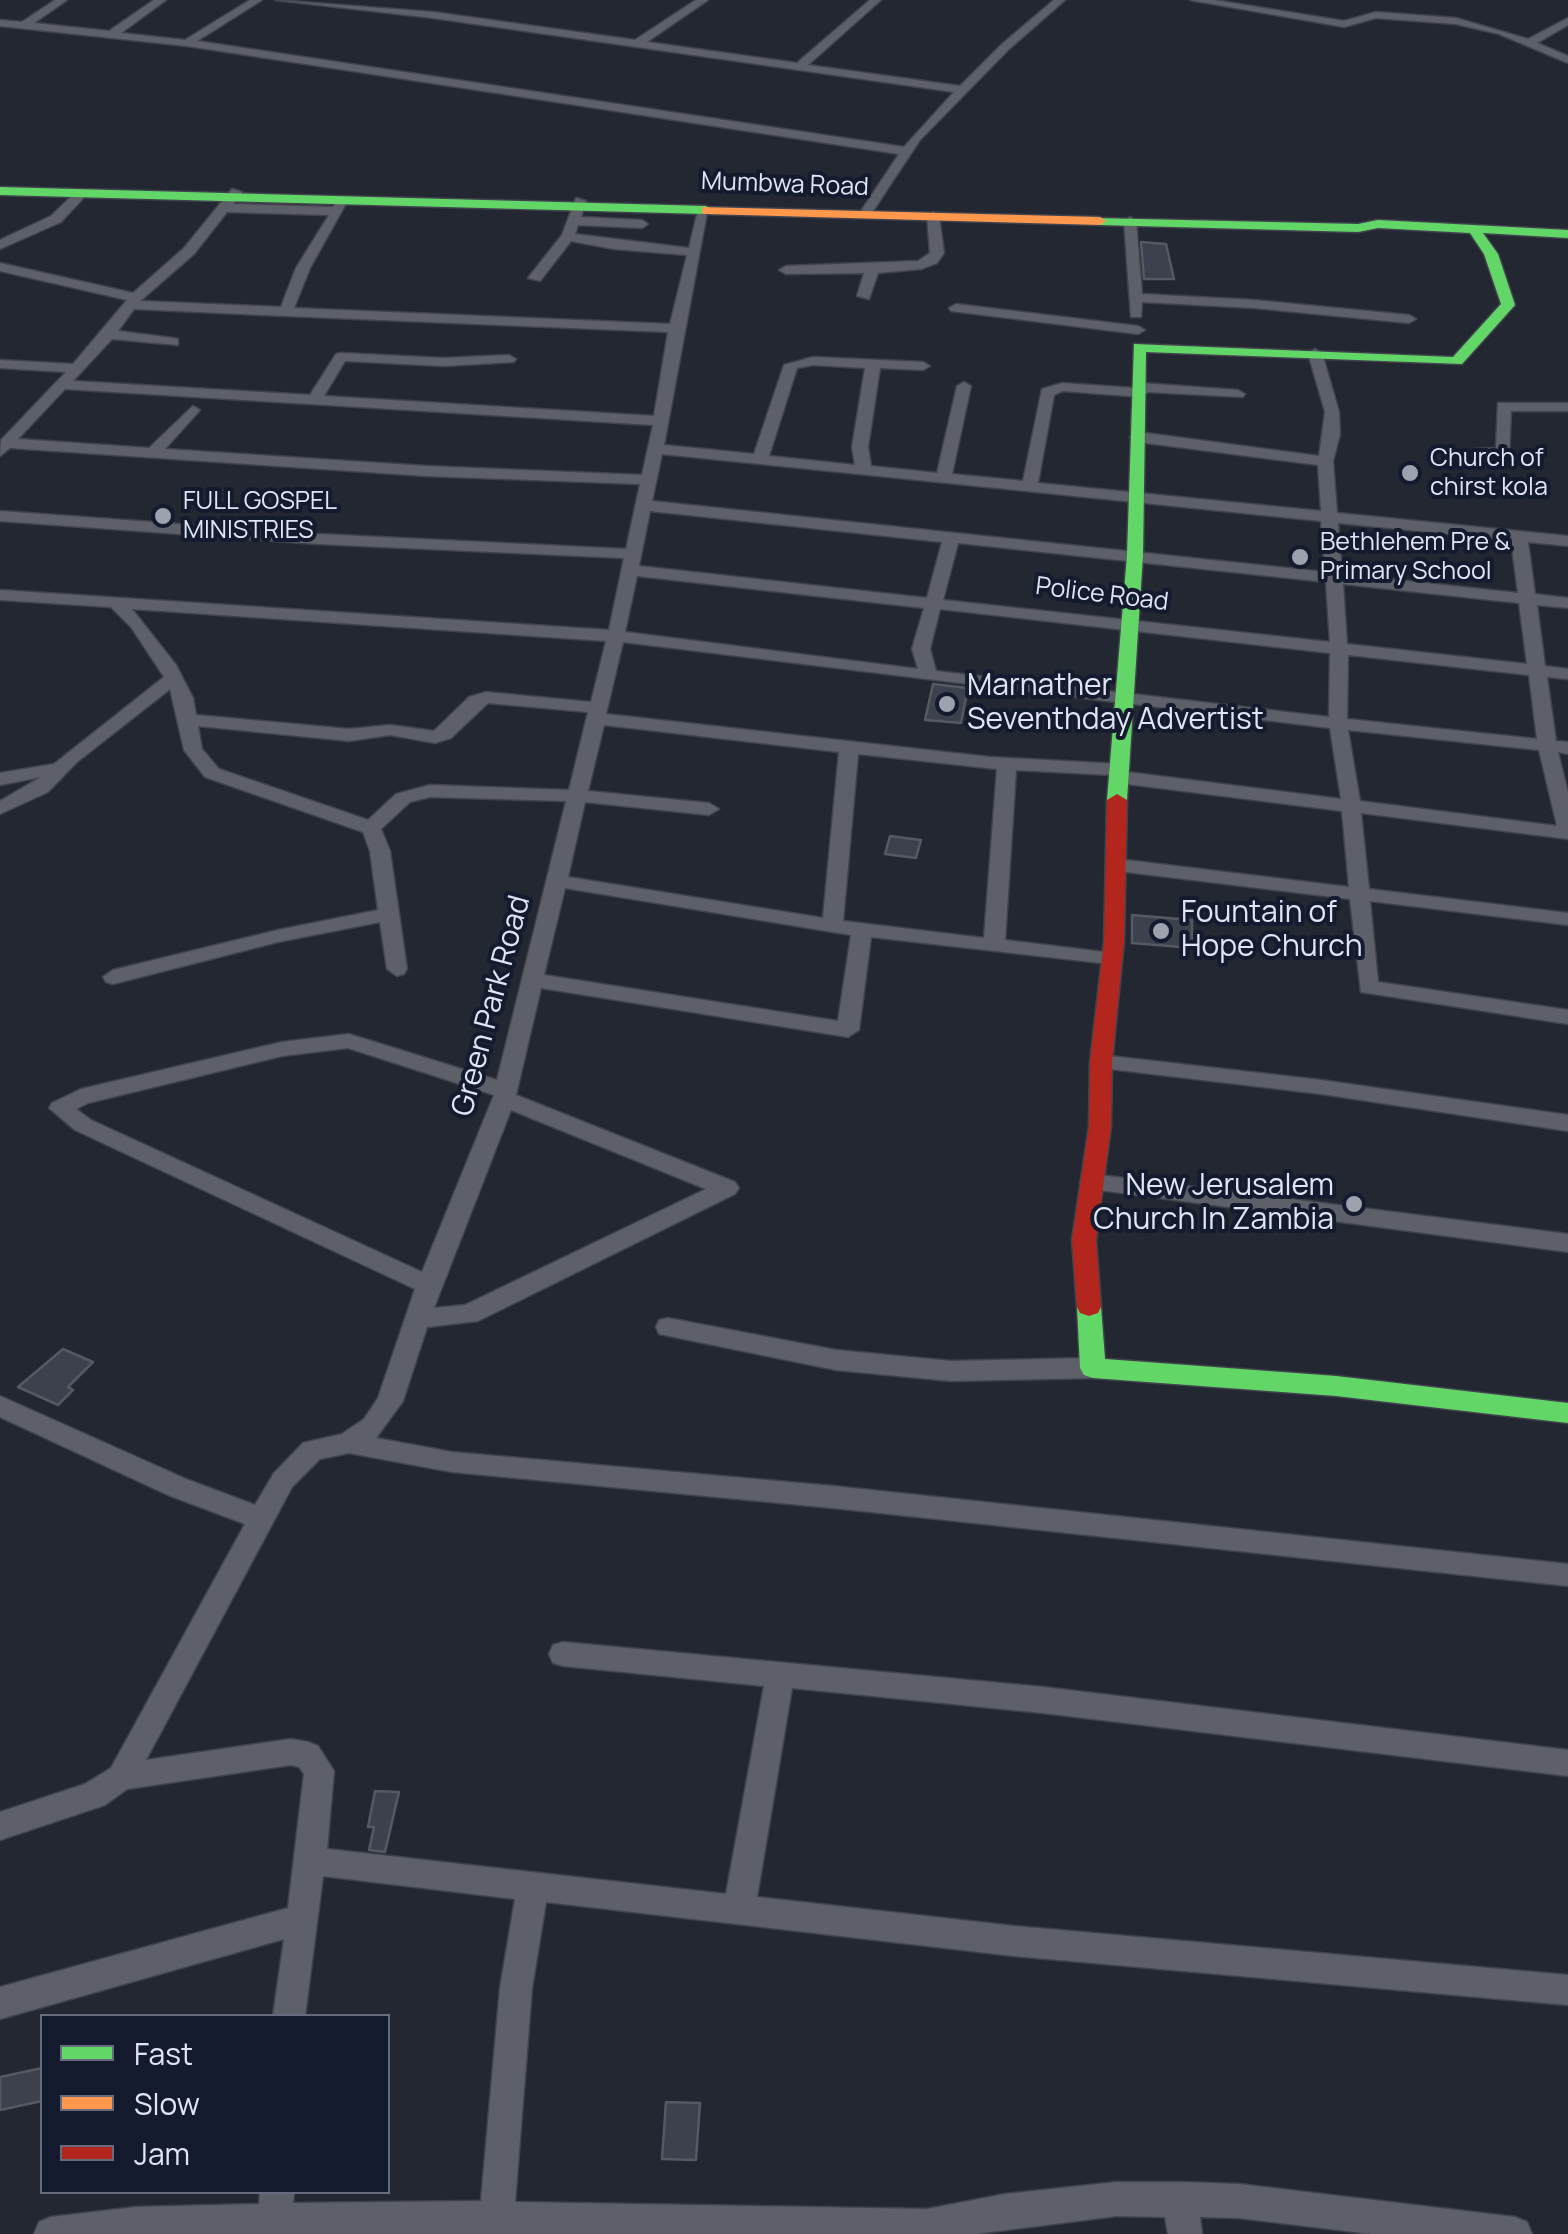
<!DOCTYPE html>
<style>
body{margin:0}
#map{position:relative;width:1568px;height:2234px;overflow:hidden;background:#232732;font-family:Manrope,sans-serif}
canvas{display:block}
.legend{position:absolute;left:40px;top:2014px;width:350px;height:180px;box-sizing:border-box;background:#141b2e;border:2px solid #666c7d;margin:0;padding:12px 18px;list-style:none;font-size:30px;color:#e0e5f3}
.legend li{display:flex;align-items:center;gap:20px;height:50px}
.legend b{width:50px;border:2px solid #666c7d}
</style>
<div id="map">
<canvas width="1568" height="2234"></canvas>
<ul class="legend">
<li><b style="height:12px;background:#63d668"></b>Fast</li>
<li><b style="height:12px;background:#ff974d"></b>Slow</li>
<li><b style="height:12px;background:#b3261e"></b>Jam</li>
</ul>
</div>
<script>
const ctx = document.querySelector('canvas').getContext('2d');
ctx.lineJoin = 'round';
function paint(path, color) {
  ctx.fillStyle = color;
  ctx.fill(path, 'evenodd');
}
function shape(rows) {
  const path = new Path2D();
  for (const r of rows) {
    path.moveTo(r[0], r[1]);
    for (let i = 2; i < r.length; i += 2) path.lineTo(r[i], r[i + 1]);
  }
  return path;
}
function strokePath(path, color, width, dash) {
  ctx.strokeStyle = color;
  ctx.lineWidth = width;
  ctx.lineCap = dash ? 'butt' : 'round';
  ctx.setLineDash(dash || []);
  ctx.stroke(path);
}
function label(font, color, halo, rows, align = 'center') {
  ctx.font = font + ' Manrope,sans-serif';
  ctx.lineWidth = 8;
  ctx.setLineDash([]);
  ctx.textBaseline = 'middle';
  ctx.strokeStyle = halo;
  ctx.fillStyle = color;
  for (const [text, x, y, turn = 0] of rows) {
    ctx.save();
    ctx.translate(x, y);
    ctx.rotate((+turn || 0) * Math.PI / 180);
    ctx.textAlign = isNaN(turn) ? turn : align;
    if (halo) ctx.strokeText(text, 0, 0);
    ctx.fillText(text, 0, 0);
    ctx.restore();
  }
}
const building = shape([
 [1141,242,1166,244,1174,279,1144,279,1141,242],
 [933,684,968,688,961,723,925,720,933,684],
 [890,836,921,840,916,858,885,854,890,836],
 [1132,915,1192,920,1192,948,1132,943,1132,915],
 [63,1349,93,1362,68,1387,73,1390,58,1405,18,1387,63,1349],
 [375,1791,399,1792,385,1852,369,1850,374,1827,368,1827,375,1791],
 [42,2068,42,2101,0,2110,0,2077,42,2068],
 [666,2102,700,2103,696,2160,662,2159,666,2102]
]);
const street = shape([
 [55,0,67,0,34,23,109,31,154,0,166,0,121,33,185,40,250,0,262,0,197,41,904,147,954,92,433,18,275,0,433,12,635,40,696,0,708,0,647,42,797,63,870,0,881,0,808,65,960,86,1001,45,1054,0,1065,0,1009,49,920,140,869,217,865,218,859,214,899,154,187,46,0,26,0,20,22,22,55,0],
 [1190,0,1214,0,1344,21,1376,12,1456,18,1528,39,1568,18,1568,25,1537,43,1568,56,1568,63,1499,34,1456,24,1376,18,1344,27,1190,0],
 [232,189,242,192,233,204,333,207,338,197,348,200,310,268,294,308,670,324,687,255,614,249,571,241,540,281,528,278,562,235,576,198,586,201,581,217,642,220,648,224,642,228,578,225,575,234,689,248,698,210,708,207,664,445,754,454,784,365,813,357,923,362,930,366,923,370,880,368,868,447,871,466,937,473,957,386,964,382,971,386,952,474,1023,481,1042,389,1062,383,1134,388,1141,383,1238,390,1245,394,1243,397,1148,392,1141,397,1063,391,1054,395,1038,483,1321,511,1318,465,1138,442,1130,437,1138,432,1319,456,1325,412,1308,353,1315,349,1322,353,1339,412,1340,434,1333,461,1337,513,1568,536,1568,546,1528,542,1535,594,1568,598,1568,608,1537,605,1545,666,1568,669,1568,679,1547,677,1556,741,1568,742,1568,754,1558,752,1568,793,1568,839,1361,813,1369,889,1568,913,1568,925,1370,901,1378,982,1568,1010,1568,1024,1361,992,1350,899,1118,871,1108,865,1118,859,1349,887,1342,811,1119,783,1112,781,1111,775,1016,770,1005,940,1112,953,1122,960,1119,965,871,937,859,1030,848,1037,541,988,516,1095,735,1182,739,1188,735,1194,478,1321,427,1327,403,1401,376,1438,452,1452,833,1486,1568,1564,1568,1586,833,1508,452,1472,349,1453,320,1459,292,1487,146,1760,291,1739,308,1742,318,1746,334,1771,327,1849,726,1894,764,1686,563,1666,553,1663,549,1654,553,1645,563,1642,1043,1687,1568,1750,1568,1776,1043,1713,792,1688,757,1897,1014,1926,1568,1975,1568,2005,1014,1956,546,1902,532,1988,515,2202,927,2209,1005,2194,1117,2182,1180,2182,1239,2184,1515,2217,1527,2222,1532,2234,1371,2234,1239,2218,1200,2217,1202,2234,1168,2234,1165,2217,1117,2216,975,2234,34,2234,39,2222,51,2217,136,2207,259,2204,260,2192,294,2192,293,2203,481,2201,500,1988,515,1899,323,1876,305,2016,273,2016,284,1939,0,2019,0,1987,288,1908,304,1774,299,1767,291,1765,127,1789,105,1805,0,1840,0,1812,85,1784,111,1768,245,1524,168,1495,0,1417,0,1396,186,1479,255,1505,274,1473,303,1443,342,1434,364,1419,378,1398,415,1289,75,1130,49,1108,52,1103,81,1089,282,1042,349,1034,497,1080,566,801,430,797,410,802,381,829,390,851,407,969,404,974,397,976,387,969,380,922,278,942,113,984,106,982,103,977,113,970,278,930,378,910,370,851,363,832,205,777,184,750,170,689,77,762,48,792,0,814,0,801,41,777,0,785,0,773,54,764,164,677,131,627,111,607,0,600,0,590,609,630,624,558,318,544,0,521,0,511,318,534,626,549,640,484,426,476,10,448,0,456,1,440,66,372,0,368,0,360,73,364,127,300,0,271,0,263,133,293,184,248,232,189],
 [227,212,329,215,296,268,281,307,140,301,194,254,227,212],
 [134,309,286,316,668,332,654,416,324,396,345,361,444,366,514,362,516,359,509,355,444,358,341,353,336,354,310,395,73,381,112,339,178,345,178,339,173,338,118,331,134,309],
 [813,365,865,368,852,447,855,465,769,456,797,368,813,365],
 [65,389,653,425,642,475,426,466,165,449,200,410,193,406,149,448,18,439,65,389],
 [662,454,1321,521,1325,572,652,501,662,454],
 [650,511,942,542,927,598,639,566,650,511],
 [1338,523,1511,540,1518,593,1342,574,1338,523],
 [958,543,1326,582,1330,642,943,600,958,543],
 [637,576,924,608,912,649,918,669,625,632,637,576],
 [1343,584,1519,603,1527,664,1347,644,1343,584],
 [132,609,606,641,591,702,486,692,469,697,434,731,390,725,349,729,196,715,193,698,176,665,132,609],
 [940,609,1330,653,1329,717,936,671,930,649,940,609],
 [623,642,1330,728,1341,799,1127,772,1126,766,1119,764,990,757,606,714,623,642],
 [1348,655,1529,675,1537,739,1347,719,1348,655],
 [488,703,588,712,569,790,430,785,396,794,368,820,219,769,202,749,198,726,349,741,390,735,435,743,451,738,488,703],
 [604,725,839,752,823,918,568,877,585,802,709,815,719,809,709,803,588,791,604,725],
 [1348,730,1539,750,1557,826,1360,801,1348,730],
 [858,754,997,769,984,938,843,921,858,754],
 [565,888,851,935,838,1021,544,975,565,888],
 [348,1048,494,1095,422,1272,91,1120,76,1109,88,1103,282,1056,348,1048],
 [511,1110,706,1189,465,1305,434,1308,511,1110],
 [78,190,88,193,61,222,0,249,0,240,51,216,78,190],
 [933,212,939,216,944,253,937,263,921,269,878,273,869,299,857,296,864,273,786,274,779,270,786,266,918,261,930,253,927,216,933,212],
 [1130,217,1136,221,1142,294,1254,300,1409,315,1416,319,1409,323,1254,308,1142,302,1141,317,1131,317,1124,221,1130,217],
 [956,304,1138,326,1145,330,1138,334,951,311,949,308,956,304],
 [1498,403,1568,403,1568,411,1511,411,1509,456,1476,455,1476,449,1496,448,1498,403],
 [1101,1055,1321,1080,1568,1115,1568,1131,1321,1094,1093,1067,1090,1062,1101,1055],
 [1092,1174,1568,1234,1568,1252,1084,1188,1080,1182,1084,1176,1092,1174],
 [668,1318,836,1350,951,1361,1093,1358,1102,1361,1106,1368,1102,1375,1093,1378,951,1381,836,1370,659,1334,656,1327,659,1320,668,1318]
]);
const fast = shape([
 [0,187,706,206,712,210,706,214,0,195,0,187],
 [1095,218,1358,224,1378,220,1568,230,1568,238,1483,233,1498,254,1515,305,1462,364,1146,352,1143,555,1127,800,1117,806,1107,800,1127,555,1134,344,1453,357,1501,304,1484,254,1470,233,1378,228,1358,232,1100,225,1094,221,1095,218],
 [1089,1298,1098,1301,1101,1307,1105,1359,1336,1376,1568,1403,1568,1423,1336,1396,1093,1378,1084,1375,1080,1368,1077,1307,1080,1301,1089,1298]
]);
const slow = shape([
 [702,207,1100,217,1106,221,1100,225,706,214,702,213,702,207]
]);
const jam = shape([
 [1117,794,1127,800,1124,941,1112,1062,1111,1126,1096,1240,1101,1307,1098,1313,1089,1316,1080,1313,1077,1307,1072,1240,1089,1126,1090,1062,1104,941,1107,800,1117,794]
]);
const markers = [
 [1410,473,10,"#9ea2af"],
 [163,516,10,"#9ea2af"],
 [1300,557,10,"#9ea2af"],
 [947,704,10,"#9ea2af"],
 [1161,931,10,"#9ea2af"],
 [1354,1204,10,"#9ea2af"]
];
const farStreetnames = [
 ["Mumbwa Road",785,185,2],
 ["Police Road",1102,595,7]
];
const farPoinames = [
 ["Church of",1430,459],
 ["chirst kola",1430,488],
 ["FULL GOSPEL",183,502],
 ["MINISTRIES",183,531],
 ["Bethlehem Pre &",1320,543],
 ["Primary School",1320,572]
];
const poiNames = [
 ["Marnather",967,687],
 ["Seventhday Advertist",967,721],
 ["Fountain of",1181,914],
 ["Hope Church",1181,948],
 ["New Jerusalem",1334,1187,"right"],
 ["Church In Zambia",1334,1221,"right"]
];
const streetNames = [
 ["Green Park Road",492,1006,-75]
];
paint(building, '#3d414e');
strokePath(building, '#565962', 2.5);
strokePath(street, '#40434d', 3);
strokePath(fast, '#40434d', 3);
strokePath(slow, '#40434d', 3);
strokePath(jam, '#40434d', 3);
paint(street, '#5d6069');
paint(fast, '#63d668');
paint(slow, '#ff974d');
paint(jam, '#b3261e');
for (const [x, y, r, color] of markers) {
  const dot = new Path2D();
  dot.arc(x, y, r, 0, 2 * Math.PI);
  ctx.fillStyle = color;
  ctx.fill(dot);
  strokePath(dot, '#141b2e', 4);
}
label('25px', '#e0e5f3', '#141b2e', farStreetnames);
label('25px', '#e0e5f3', '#141b2e', farPoinames, 'left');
label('30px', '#e0e5f3', '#141b2e', poiNames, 'left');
label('30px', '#e0e5f3', '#141b2e', streetNames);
</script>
